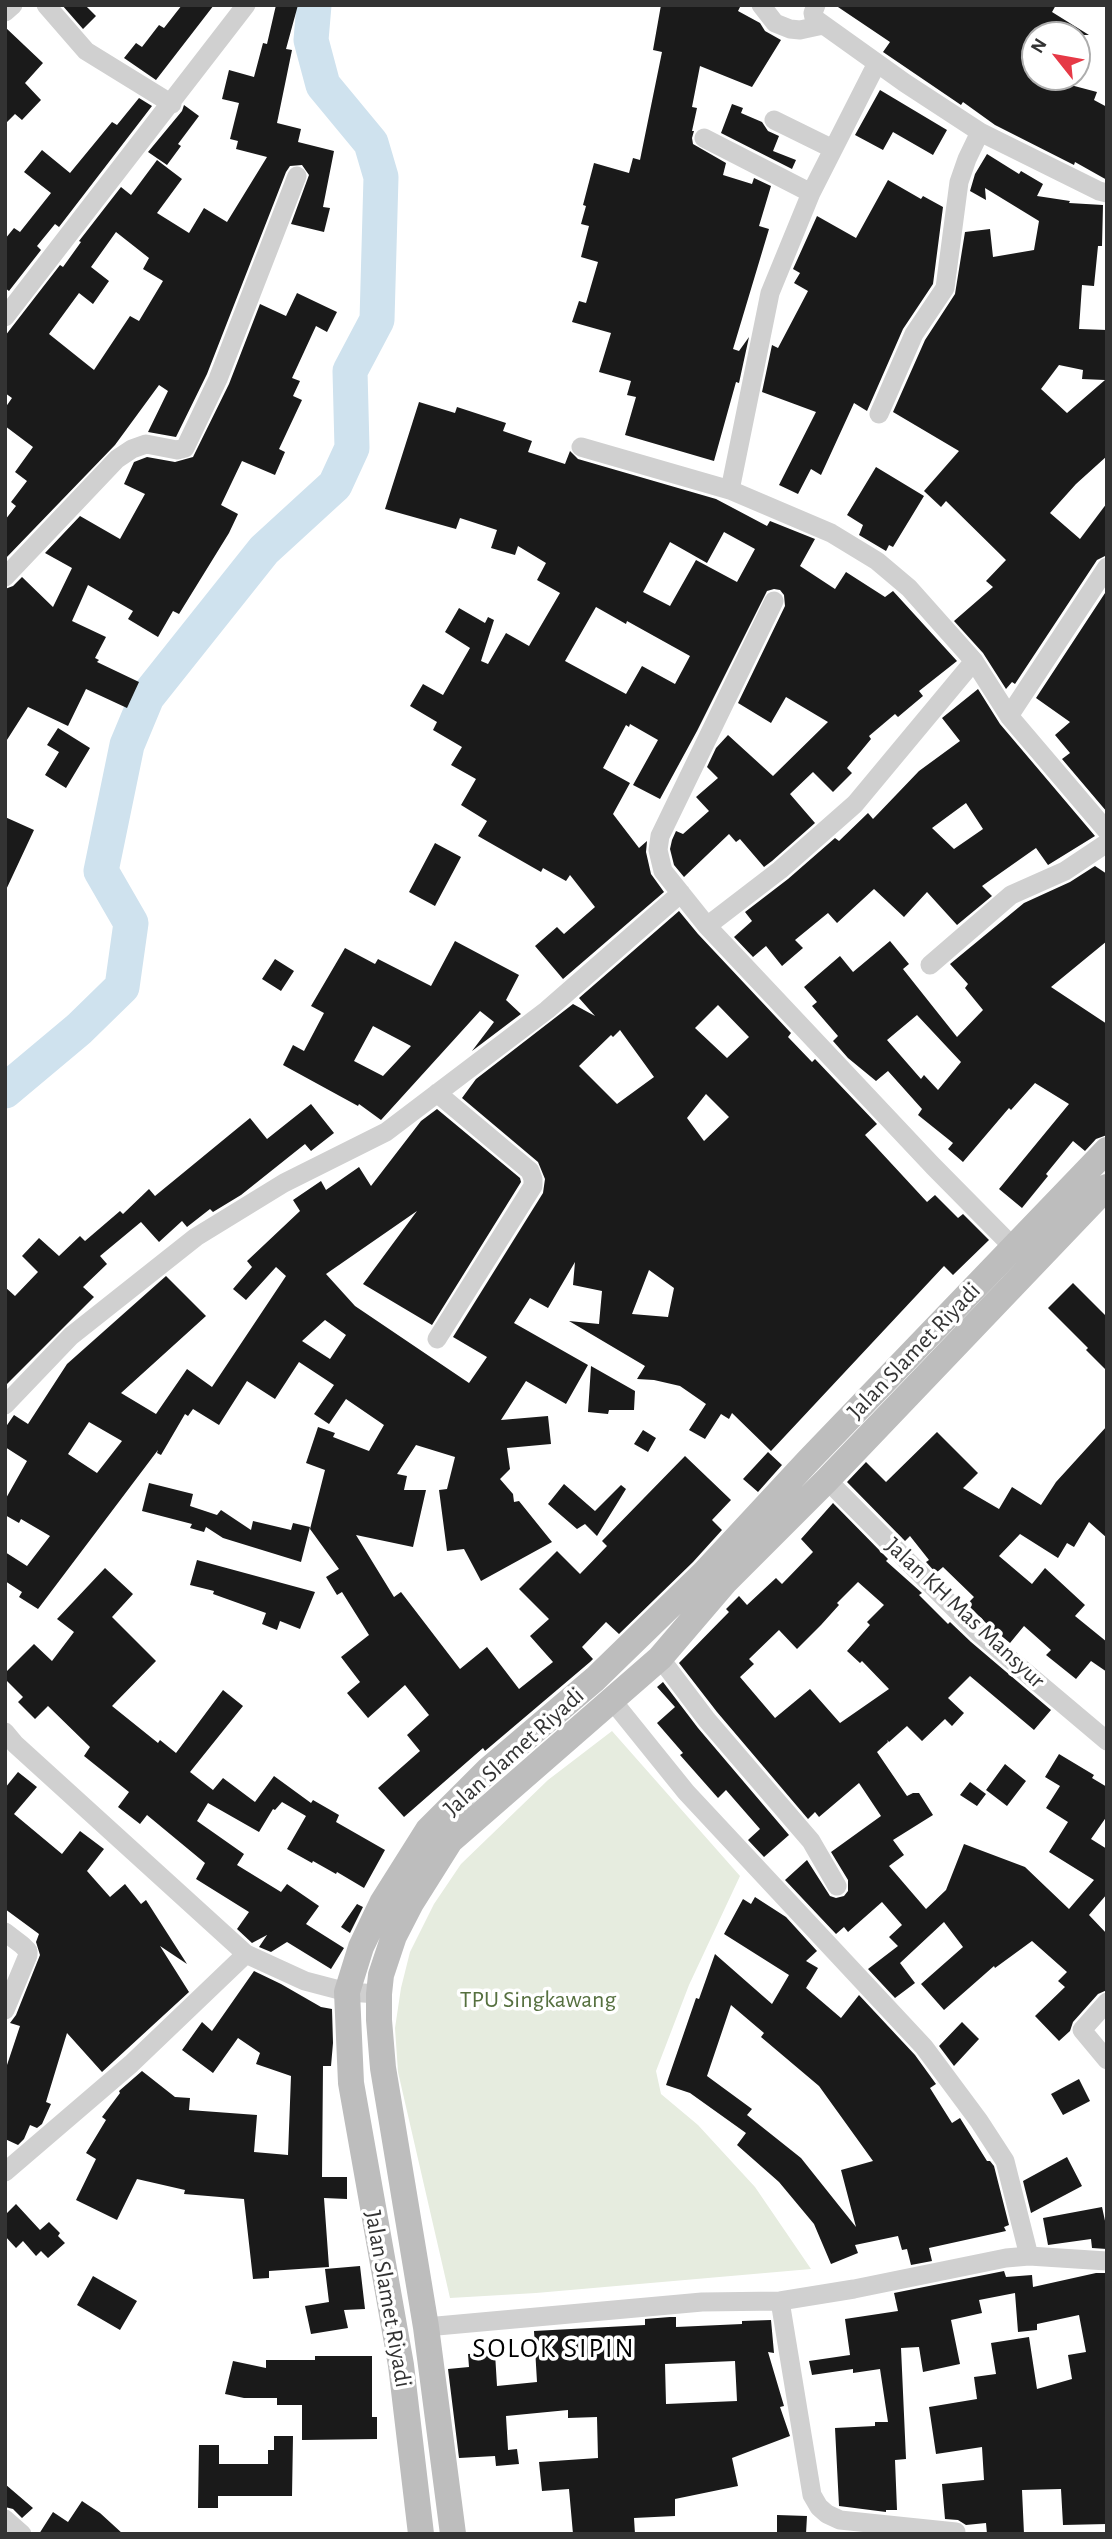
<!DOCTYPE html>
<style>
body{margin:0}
#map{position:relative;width:1112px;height:2539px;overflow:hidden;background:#fff;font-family:"Alegreya Sans",sans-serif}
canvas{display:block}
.frame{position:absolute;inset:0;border:7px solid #333;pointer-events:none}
.north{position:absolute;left:1021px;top:21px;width:70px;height:70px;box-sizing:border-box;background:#fff;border:2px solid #adadad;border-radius:50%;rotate:301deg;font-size:19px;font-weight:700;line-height:28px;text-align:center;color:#333}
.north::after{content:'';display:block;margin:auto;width:24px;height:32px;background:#e63946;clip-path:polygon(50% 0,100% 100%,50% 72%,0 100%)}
</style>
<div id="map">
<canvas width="1112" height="2539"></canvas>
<div class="frame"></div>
<div class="north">N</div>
</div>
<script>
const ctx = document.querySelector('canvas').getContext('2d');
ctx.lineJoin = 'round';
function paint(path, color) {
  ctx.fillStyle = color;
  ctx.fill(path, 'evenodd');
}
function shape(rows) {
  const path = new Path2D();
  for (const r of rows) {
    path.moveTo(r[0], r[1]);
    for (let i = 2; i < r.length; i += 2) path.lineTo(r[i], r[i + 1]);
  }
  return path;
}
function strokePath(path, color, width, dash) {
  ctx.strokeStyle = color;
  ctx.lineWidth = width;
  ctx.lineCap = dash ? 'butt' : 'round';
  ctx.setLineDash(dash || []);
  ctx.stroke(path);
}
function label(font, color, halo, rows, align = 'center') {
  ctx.font = font + ' "Alegreya Sans",sans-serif';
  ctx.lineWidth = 7;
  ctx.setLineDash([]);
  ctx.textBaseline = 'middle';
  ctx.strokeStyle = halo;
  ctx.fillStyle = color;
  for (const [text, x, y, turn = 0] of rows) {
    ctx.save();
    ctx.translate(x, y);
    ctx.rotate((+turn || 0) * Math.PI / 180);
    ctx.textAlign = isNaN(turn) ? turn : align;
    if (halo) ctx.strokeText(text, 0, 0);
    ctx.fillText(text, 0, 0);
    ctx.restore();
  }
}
const green = shape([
 [612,1731,740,1876,689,1985,656,2071,661,2094,698,2125,755,2187,811,2269,536,2293,450,2298,398,2072,395,2028,401,1988,410,1952,434,1904,461,1864,548,1780]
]);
const river = shape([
 [5,1091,79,1029,122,987,131,923,101,871,127,745,147,697,264,550,335,485,352,448,350,371,377,320,381,177,371,143,323,85,311,40,314,5]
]);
const building = shape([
 [62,5,85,5,96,16,83,29],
 [182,5,214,5,156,80,124,58,136,43,142,47,159,25,164,28],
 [276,5,298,5,286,49,292,50,277,123,301,129,298,142,334,151,323,207,330,208,324,232,291,224,309,175,302,165,290,166,286,172,207,374,176,437,148,432,168,391,159,385,115,445,5,559,5,520,16,506,11,502,27,481,15,472,33,447,5,426,5,408,12,398,5,393,5,336,60,265,63,267,81,242,79,241,121,187,131,195,157,160,182,179,157,213,189,233,204,208,227,222,267,157,236,149,238,141,230,139,239,103,222,99,229,70,254,77,263,43,267,44],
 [116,232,149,258,143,269,163,281,139,321,130,316,94,370,49,334,79,293,93,304,109,281,91,267],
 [661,5,741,5,738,11,760,23,765,31,781,40,752,87,700,66,692,107,697,108,692,131,694,131,692,138,693,144,726,163,723,175,752,184,754,178,771,186,759,226,769,229,733,349,739,351,749,337,739,383,736,382,714,461,625,435,636,397,627,395,631,381,599,372,611,333,572,322,579,301,586,303,598,262,581,257,589,226,581,224,586,206,583,205,594,163,629,173,633,158,640,160,662,52,653,50],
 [835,5,1056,5,1052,12,1089,35,1035,35,1035,77,1067,77,1063,83,1097,92,1094,100,1107,107,1107,180,1075,162,1074,165,995,125,963,102,961,105,883,52,890,42],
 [5,27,43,63,25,83,41,100,22,120,15,114,5,124],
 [880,90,947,130,933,155,893,132,883,150,855,135],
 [139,98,152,106,59,227,55,224,37,246,41,250,9,291,5,288,5,239,14,228,20,232,51,193,24,172,42,150,70,173,112,122,117,125],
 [732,104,743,108,741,113,762,122,768,131,779,136,773,151,796,160,792,169,721,133],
 [184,105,199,116,178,144,181,146,167,165,148,152,182,111],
 [987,154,1019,174,1021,171,1043,184,1037,196,1070,201,1069,203,1103,205,1102,246,1098,246,1094,286,1082,285,1079,329,1107,330,1105,380,1082,379,1083,370,1059,365,1041,389,1067,413,1105,380,1107,456,1076,484,1050,513,1080,539,1107,503,1107,555,1097,560,1015,684,1012,682,1006,689,983,653,954,621,993,587,986,581,1006,560,946,501,941,507,924,491,959,451,893,412,925,340,955,294,965,232,990,229,993,257,1034,250,1039,221,985,188,986,200,970,191,975,174],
 [888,180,921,199,923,196,943,207,933,284,903,329,867,411,854,403,821,475,811,469,798,494,779,485,816,412,762,392,772,345,778,348,808,291,794,283,800,273,793,269,817,216,856,238],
 [297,293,337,312,327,332,316,326,292,378,300,381,293,396,302,400,279,449,285,452,275,475,242,461,221,505,238,514,229,533,179,614,173,611,158,637,128,619,133,611,88,585,72,621,106,637,95,658,99,660,97,662,139,682,127,708,86,689,68,726,28,707,5,743,5,589,13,586,22,577,53,607,72,568,45,553,80,516,120,539,145,494,124,484,134,462,147,457,175,462,193,457,229,384,260,304,286,316],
 [419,402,455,413,457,407,506,423,503,431,532,441,528,452,565,464,570,451,578,459,716,499,767,526,770,521,815,539,800,566,835,589,846,572,885,597,893,591,957,661,919,691,923,696,898,717,895,714,869,736,871,739,847,768,852,773,833,792,813,772,790,794,815,823,772,861,764,867,740,839,736,842,729,834,684,877,674,865,670,849,672,840,676,831,683,834,709,811,696,797,718,778,707,767,716,748,728,735,773,776,828,722,786,697,771,723,738,703,785,606,784,595,780,590,774,589,767,591,697,731,660,799,633,785,658,740,630,724,629,727,626,725,603,768,630,783,613,814,639,848,647,841,646,852,651,874,664,892,563,979,535,946,557,927,564,934,595,907,570,875,566,881,543,868,541,872,478,836,487,821,461,805,476,779,451,765,462,747,433,730,437,722,410,706,423,684,443,695,470,648,445,632,459,608,485,623,488,617,494,620,481,661,488,664,506,633,529,646,560,593,537,580,546,563,518,546,515,555,491,548,497,530,460,518,456,529,385,509],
 [724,532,755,549,737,582,696,560,670,606,643,592,670,542,707,563],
 [596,607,626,624,627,621,690,656,675,684,642,666,626,694,565,661],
 [876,467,924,496,893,547,889,545,886,551,859,535,863,525,847,515],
 [1107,590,1107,812,1062,759,1070,753,1055,735,1070,722,1036,698],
 [978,689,1000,724,1095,836,1048,865,1036,848,982,886,992,896,957,925,927,892,904,917,874,889,837,923,828,913,795,940,803,948,782,966,766,946,753,957,734,937,752,921,745,912,788,879,835,838,839,841,868,813,873,819,919,771,960,741,942,718],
 [966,803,983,829,954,849,932,828],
 [58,728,90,748,66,788,45,775,59,752,47,745],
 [5,817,34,830,5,892],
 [435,843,461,857,435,906,409,892],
 [1095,866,1107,874,1107,941,1051,987,1107,1024,1107,1135,1096,1139,1085,1151,1073,1141,1046,1174,1048,1176,1022,1208,999,1189,1069,1104,1035,1083,1011,1110,1009,1108,963,1162,948,1149,953,1143,918,1115,922,1109,888,1071,876,1081,848,1058,833,1041,838,1036,812,1006,817,1002,804,987,840,956,853,972,890,941,909,964,903,969,957,1037,983,1010,965,988,968,984,950,964,1024,903,1070,882],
 [917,1015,961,1062,938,1090,924,1075,921,1079,887,1040],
 [679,911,698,934,791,1033,788,1037,812,1062,815,1059,877,1124,865,1135,927,1202,935,1195,958,1218,963,1214,989,1240,953,1275,944,1266,771,1451,732,1413,729,1419,721,1414,705,1439,689,1430,706,1404,680,1386,654,1380,637,1379,645,1366,569,1321,599,1324,602,1291,573,1285,575,1262,548,1308,530,1298,514,1323,588,1365,566,1404,526,1381,501,1420,548,1416,551,1444,507,1448,510,1469,500,1479,513,1494,514,1502,519,1501,552,1542,481,1581,464,1549,447,1551,439,1490,447,1489,455,1457,416,1445,397,1474,407,1476,404,1490,426,1490,413,1547,356,1535,394,1597,401,1592,460,1669,487,1647,519,1689,553,1662,530,1636,549,1619,519,1589,557,1551,580,1574,607,1546,602,1541,685,1456,731,1500,712,1520,722,1530,693,1562,619,1634,606,1622,582,1647,593,1659,590,1662,485,1751,483,1748,404,1817,378,1788,420,1751,407,1735,429,1715,405,1685,368,1718,347,1693,360,1682,341,1657,369,1635,342,1592,337,1595,326,1577,339,1569,310,1529,325,1470,306,1463,318,1427,335,1433,333,1437,369,1451,384,1425,346,1399,329,1424,314,1414,334,1385,299,1362,275,1399,247,1381,219,1425,193,1409,188,1416,185,1414,161,1455,157,1453,158,1450,38,1609,19,1597,22,1592,5,1581,5,1552,27,1566,50,1536,21,1519,19,1523,5,1515,5,1500,27,1461,5,1447,5,1428,14,1415,28,1424,67,1364,166,1276,206,1316,121,1393,156,1414,187,1369,212,1387,286,1276,276,1267,246,1300,233,1289,252,1267,247,1261,300,1211,293,1200,321,1181,326,1190,359,1167,371,1186,421,1121,437,1109,520,1178,521,1182,432,1325,363,1284,417,1211,326,1274,355,1306,469,1383,487,1357,453,1337,543,1193,545,1179,538,1162,462,1098,476,1079,573,1004,595,1016,579,998],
 [718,1005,749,1037,727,1058,695,1028],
 [620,1030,654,1077,617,1104,579,1066,611,1035,613,1037],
 [706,1094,729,1117,704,1141,687,1118],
 [649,1270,674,1288,668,1317,632,1314],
 [325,1320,346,1335,330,1359,302,1341],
 [89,1422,122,1441,97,1473,68,1454],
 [455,941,519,975,506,1000,521,1014,472,1051,494,1022,480,1011,381,1120,359,1104,358,1106,283,1065,293,1045,304,1051,324,1013,311,1006,345,948,375,964,378,959,431,986],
 [373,1026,411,1046,383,1076,354,1061],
 [275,959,294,971,281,991,262,979],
 [311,1104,334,1133,311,1151,305,1144,241,1195,213,1212,210,1209,187,1227,182,1221,159,1242,141,1222,100,1256,107,1264,83,1287,94,1297,5,1386,5,1287,15,1296,38,1272,22,1256,39,1238,59,1256,80,1236,85,1241,120,1211,123,1214,149,1189,155,1196,250,1118,267,1139],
 [1073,1283,1107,1317,1107,1371,1086,1350,1088,1348,1048,1308],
 [591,1366,635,1391,634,1410,609,1410,608,1414,588,1412],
 [1107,1426,1107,1538,1089,1522,1074,1547,1067,1543,1058,1558,1020,1534,999,1556,1032,1584,1045,1568,1085,1605,1075,1616,1107,1642,1107,1672,1091,1661,1076,1679,1046,1655,1051,1650,1024,1626,1010,1643,987,1624,967,1604,974,1597,943,1567,936,1573,926,1562,929,1560,910,1536,905,1541,847,1482,866,1462,886,1482,937,1432,978,1473,963,1488,999,1509,1012,1487,1041,1505,1056,1482],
 [643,1430,656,1438,648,1452,634,1444],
 [768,1452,782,1465,758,1492,743,1479],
 [149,1483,193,1494,190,1506,217,1515,221,1510,251,1530,253,1521,291,1530,293,1523,310,1527,301,1562,223,1538,206,1527,204,1532,190,1528,192,1524,142,1511],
 [564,1484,595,1511,621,1485,626,1489,597,1536,585,1524,577,1529,548,1504],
 [833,1503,888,1559,886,1561,922,1593,919,1595,948,1624,950,1622,971,1642,1051,1710,1034,1730,970,1676,948,1698,964,1713,952,1726,945,1719,922,1741,907,1726,889,1742,887,1740,888,1742,877,1752,907,1796,913,1793,919,1793,933,1815,893,1840,904,1855,889,1866,926,1909,946,1890,964,1844,1025,1867,1069,1909,1094,1880,1049,1852,1068,1822,1046,1808,1060,1786,1045,1777,1059,1754,1094,1775,1092,1778,1107,1787,1107,1816,1091,1839,1107,1849,1107,1894,1089,1915,1107,1934,1107,1990,1098,1994,1073,2022,1070,2031,1059,2041,1035,2016,1065,1987,1058,1981,1067,1972,1032,1941,995,1968,994,1966,944,2010,921,1984,963,1947,944,1922,900,1963,915,1983,895,1998,868,1969,898,1946,889,1937,902,1925,882,1902,848,1932,844,1927,836,1934,785,1880,807,1860,830,1896,836,1898,844,1896,848,1891,848,1880,831,1852,881,1816,859,1783,819,1817,815,1812,808,1819,717,1712,679,1663,729,1612,726,1609,739,1596,747,1605,776,1578,782,1584,813,1552,801,1539],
 [858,1582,884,1605,867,1622,870,1625,847,1651,860,1663,862,1661,889,1689,840,1723,810,1689,775,1718,740,1677,754,1664,749,1659,779,1630,797,1649,821,1625,839,1605,837,1603],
 [197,1560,315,1592,300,1629,280,1621,277,1630,262,1624,266,1613,213,1594,214,1591,190,1585],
 [105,1568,133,1594,112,1617,156,1661,112,1706,158,1743,160,1740,176,1753,223,1690,243,1706,190,1772,213,1790,223,1778,255,1802,274,1776,311,1803,313,1800,339,1815,336,1822,385,1850,364,1888,337,1872,336,1874,313,1861,312,1863,287,1849,306,1816,282,1802,275,1810,273,1809,259,1832,208,1803,197,1821,244,1854,237,1865,281,1892,287,1884,319,1906,306,1924,344,1948,331,1969,287,1942,271,1952,259,1947,267,1935,252,1943,237,1929,249,1912,196,1879,205,1863,147,1815,140,1824,118,1807,129,1792,84,1756,90,1747,48,1706,35,1719,18,1702,23,1697,5,1679,5,1673,34,1644,52,1661,74,1632,57,1619],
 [663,1682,698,1728,789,1835,764,1857,748,1840,760,1829,726,1790,718,1798,680,1755,683,1753,657,1723,675,1707,657,1687],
 [1005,1764,1026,1781,1007,1806,986,1790],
 [18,1772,37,1787,14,1814,62,1854,80,1831,104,1849,87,1871,110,1897,125,1884,141,1904,146,1900,187,1964,160,1946,189,1992,102,2072,67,2033,46,2102,51,2104,42,2124,37,2128,30,2125,24,2139,18,2145,5,2139,5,2071,20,2026,10,2023,16,2015,40,1955,36,1942,39,1934,5,1909,5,1788],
 [970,1782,986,1794,977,1806,960,1795],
 [755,1897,786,1917,817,1951,806,1961,818,1968,806,1988,841,2018,859,1995,915,2055,936,2084,930,2088,952,2123,960,2118,987,2161,990,2161,994,2166,1009,2225,1004,2227,1006,2231,929,2248,932,2261,911,2265,907,2249,902,2250,898,2236,855,2245,858,2253,831,2264,814,2224,779,2182,737,2145,746,2133,690,2093,666,2085,696,1998,699,1999,715,1954,772,2004,789,1975,724,1934,743,1899,751,1904],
 [731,2005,764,2033,761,2037,819,2086,873,2161,841,2170,856,2227,801,2158,747,2115,752,2109,707,2076],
 [357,1904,363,1907,350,1933,341,1927],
 [254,1971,281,1984,321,2007,332,2009,333,2043,331,2066,323,2066,322,2177,347,2177,347,2199,324,2198,329,2267,269,2271,269,2278,253,2279,244,2199,184,2194,185,2190,137,2179,117,2220,76,2200,96,2159,86,2153,106,2120,102,2117,120,2093,119,2091,142,2071,175,2097,190,2098,189,2110,257,2115,254,2152,288,2155,291,2076,256,2064,260,2053,238,2038,213,2073,182,2050,202,2022,212,2031],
 [962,2022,979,2039,954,2066,939,2046],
 [1079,2079,1090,2101,1063,2115,1051,2094],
 [1067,2157,1082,2186,1031,2213,1023,2181],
 [16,2204,40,2230,49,2222,60,2233,58,2236,65,2243,48,2258,41,2251,36,2256,23,2241,16,2248,5,2236,5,2215],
 [1102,2207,1107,2230,1107,2249,1092,2248,1091,2239,1048,2245,1043,2218],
 [360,2266,365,2309,344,2310,348,2328,311,2334,305,2306,329,2302,325,2269],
 [1004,2271,1006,2277,1032,2275,1033,2287,1096,2273,1107,2273,1107,2524,1063,2525,1061,2489,1022,2490,1024,2534,987,2534,986,2523,966,2525,958,2520,945,2519,942,2484,984,2480,982,2447,936,2454,929,2407,977,2399,974,2377,996,2374,991,2343,1029,2337,1037,2389,1072,2379,1068,2355,1086,2352,1079,2315,1037,2324,1037,2330,1018,2332,1015,2293,979,2300,982,2313,951,2320,960,2364,923,2372,919,2347,901,2348,906,2459,895,2460,897,2510,886,2510,886,2512,839,2506,835,2428,875,2426,875,2422,888,2422,880,2369,853,2373,853,2369,812,2375,809,2361,850,2355,845,2319,898,2311,894,2293],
 [93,2276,137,2301,120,2330,77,2305],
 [670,2317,676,2317,676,2327,742,2324,742,2321,771,2320,774,2353,768,2352,784,2406,780,2407,790,2436,732,2458,738,2486,675,2499,675,2516,634,2518,635,2534,573,2534,569,2489,542,2491,539,2462,598,2458,597,2417,568,2418,568,2410,506,2416,508,2450,517,2449,519,2464,496,2466,495,2456,459,2458,448,2369,469,2367,468,2354,495,2353,497,2386,537,2382,534,2331,645,2325,645,2319],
 [735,2361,737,2401,666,2404,665,2364],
 [315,2356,372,2356,372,2417,377,2417,377,2439,302,2440,302,2405,277,2405,277,2398,244,2398,225,2394,233,2361,266,2368,266,2360,315,2360],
 [274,2436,293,2436,292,2496,218,2496,218,2508,198,2508,199,2445,219,2445,219,2464,268,2464,268,2450,274,2450],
 [5,2484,33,2508,22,2518,13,2509,5,2507],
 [82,2501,100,2513,123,2534,39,2534,53,2512,68,2522],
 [777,2515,807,2516,806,2534,777,2534]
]);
const minor = shape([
 [46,5,86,51,172,104],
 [761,5,775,23,790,29,800,30,823,25],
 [816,5,813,13,814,18,905,83,980,132,1099,191,1107,193],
 [5,12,13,5],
 [774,120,833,149],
 [704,138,811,193],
 [5,317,246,5],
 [879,414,914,334,945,288,959,182,967,159,980,132],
 [581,447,730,490,831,533,877,561,909,588,974,661,1009,716,1107,831],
 [730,490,770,293,811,193,877,63],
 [5,577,117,459,132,449,146,444,177,450,185,448,218,379,297,176],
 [774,601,660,836,658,850,663,871,707,926,933,1166,1013,1247],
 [1009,716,1107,567],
 [707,926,780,870,855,804,974,661],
 [930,965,1011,895,1065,871,1107,843],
 [437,1339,533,1186,533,1179,530,1171,437,1093],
 [5,1405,71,1336,196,1237,284,1183,386,1132,547,1010,681,893],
 [827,1480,979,1633,1107,1741],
 [660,1658,707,1720,811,1841,837,1886],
 [611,1699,686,1792,924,2047,979,2121,1005,2161,1029,2256],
 [5,1732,15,1744,246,1954,305,1981,347,1992,379,1994],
 [5,1932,22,1945,28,1951,28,1955,5,2010],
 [1107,2002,1082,2030,1107,2060],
 [5,2172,131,2064,246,1954],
 [780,2301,812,2495,819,2507,827,2514,840,2520,956,2532],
 [426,2327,702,2302,780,2301,854,2289,1006,2258,1029,2256,1107,2261],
 [5,2519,22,2534]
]);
const secondary = shape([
 [421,2534,401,2365,351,2083,347,1992,361,1947,382,1903,428,1830,488,1770,595,1679,704,1573,808,1461,1107,1150],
 [453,2534,426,2327,383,2068,379,2020,379,1994,381,1975,394,1936,411,1903,450,1841,660,1658,725,1582,827,1480,1107,1187]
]);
const streetNames = [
 ["Jalan Slamet Riyadi",914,1351,-46],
 ["Jalan KH Mas Mansyur",965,1613,43],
 ["Jalan Slamet Riyadi",514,1752,-42],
 ["Jalan Slamet Riyadi",388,2299,80]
];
const parkNames = [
 ["TPU Singkawang",538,2000]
];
const quarterNames = [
 ["SOLOK SIPIN",554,2349]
];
paint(green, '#e6ecdf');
strokePath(river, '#cfe2ee', 35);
paint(building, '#1a1a1a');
strokePath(minor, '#d0d0d0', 19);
strokePath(secondary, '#bdbdbd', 26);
label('24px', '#333', '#fff', streetNames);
label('24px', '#56703f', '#fff', parkNames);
ctx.letterSpacing = '2px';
label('28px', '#000', '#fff', quarterNames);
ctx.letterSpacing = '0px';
</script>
